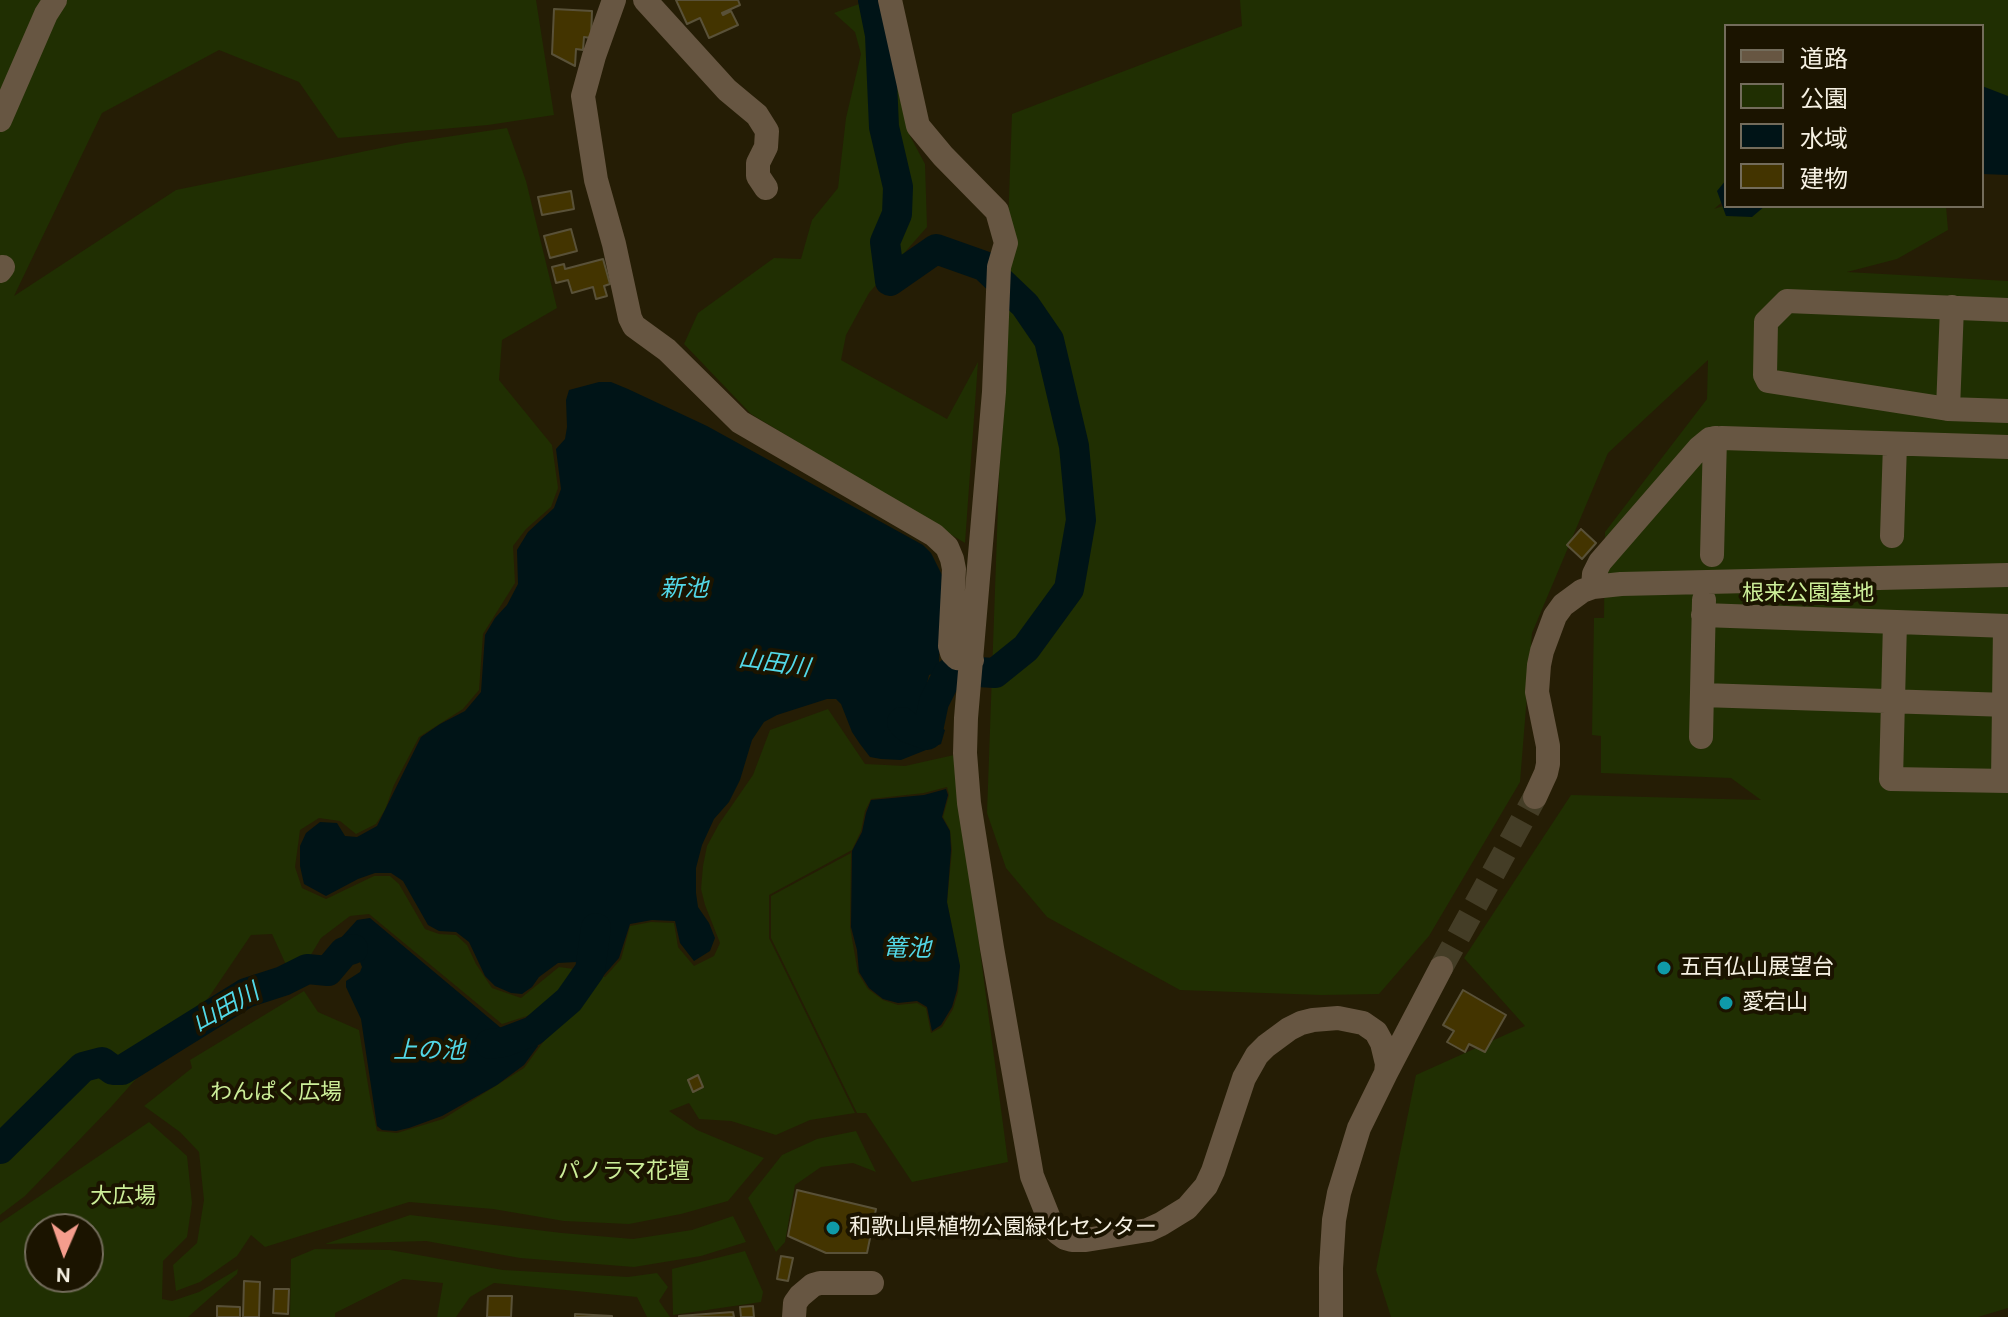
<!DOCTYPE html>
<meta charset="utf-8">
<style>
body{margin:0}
#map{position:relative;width:2008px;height:1317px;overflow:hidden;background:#251d05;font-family:Karla,"Noto Sans JP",sans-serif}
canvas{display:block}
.legend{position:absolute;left:1724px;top:24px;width:260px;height:184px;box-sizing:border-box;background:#1b1400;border:2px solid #736c5b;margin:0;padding:10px 14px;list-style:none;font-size:24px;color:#f6f1e3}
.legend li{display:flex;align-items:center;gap:16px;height:40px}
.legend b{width:40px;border:2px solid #736c5b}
.north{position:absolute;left:24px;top:1213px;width:80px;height:80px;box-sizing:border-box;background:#1b1400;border:2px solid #736c5b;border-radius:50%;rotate:182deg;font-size:22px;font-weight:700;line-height:32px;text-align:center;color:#f6f1e3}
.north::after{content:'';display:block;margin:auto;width:28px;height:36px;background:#f59d8d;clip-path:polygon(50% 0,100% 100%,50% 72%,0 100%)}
</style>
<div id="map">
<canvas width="2008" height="1317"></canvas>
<ul class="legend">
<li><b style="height:10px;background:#675642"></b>道路</li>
<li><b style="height:22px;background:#202f02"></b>公園</li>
<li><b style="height:22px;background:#001417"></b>水域</li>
<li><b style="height:22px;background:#433400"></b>建物</li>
</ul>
<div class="north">N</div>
</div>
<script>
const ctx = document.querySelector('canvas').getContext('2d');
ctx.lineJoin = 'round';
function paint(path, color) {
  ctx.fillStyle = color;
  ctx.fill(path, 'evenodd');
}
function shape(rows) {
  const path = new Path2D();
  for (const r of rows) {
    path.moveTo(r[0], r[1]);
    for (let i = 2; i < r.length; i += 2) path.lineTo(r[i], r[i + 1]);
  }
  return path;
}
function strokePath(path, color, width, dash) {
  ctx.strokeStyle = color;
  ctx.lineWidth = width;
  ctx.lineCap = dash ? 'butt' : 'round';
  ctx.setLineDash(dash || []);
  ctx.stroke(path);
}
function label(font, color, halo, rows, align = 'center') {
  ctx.font = font + ' Karla,"Noto Sans JP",sans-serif';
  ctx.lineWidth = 8;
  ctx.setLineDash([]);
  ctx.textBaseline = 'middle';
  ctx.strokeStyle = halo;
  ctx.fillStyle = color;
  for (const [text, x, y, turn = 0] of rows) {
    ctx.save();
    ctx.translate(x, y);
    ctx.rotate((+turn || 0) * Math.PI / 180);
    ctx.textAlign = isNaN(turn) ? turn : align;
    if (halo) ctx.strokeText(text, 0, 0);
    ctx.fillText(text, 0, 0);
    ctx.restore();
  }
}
const green = shape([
 [0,0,536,0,554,115,488,125,338,138,299,82,219,50,102,113,14,296,176,190,405,143,507,128,526,181,557,308,502,340,499,380,552,445,558,488,551,507,526,529,513,546,515,583,483,634,479,690,463,709,419,737,394,785,385,810,376,824,356,834,340,821,319,818,300,830,295,867,302,888,326,899,374,876,390,876,399,884,425,929,439,934,456,935,467,945,476,964,492,988,521,998,559,967,574,969,580,973,568,993,530,1015,502,1024,369,914,350,916,321,938,309,958,288,969,272,934,251,935,209,997,111,1107,25,1196,0,1215],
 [859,0,880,0,892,51,909,134,925,164,927,227,869,293,846,335,841,360,947,419,978,362,965,543,751,414,684,344,698,313,774,258,801,259,812,220,838,188,846,118,861,54,855,32,834,13,859,4],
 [1240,0,2008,0,2008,104,1982,101,1982,26,1726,26,1726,199,1714,209,1726,205,1946,206,1948,230,1897,259,1847,272,2008,281,2008,1308,1978,1317,1391,1317,1376,1270,1416,1075,1525,1026,1464,958,1571,795,1761,800,1731,778,1601,773,1601,736,1592,735,1594,618,1604,618,1605,532,1707,399,1708,360,1608,453,1532,633,1520,782,1429,936,1379,994,1321,995,1180,990,1047,917,1006,868,987,813,1012,114,1242,26],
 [828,709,865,764,905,766,954,755,1008,1162,912,1182,866,1113,857,1113,771,938,771,896,851,853,850,927,858,973,868,989,883,1000,898,1005,917,1003,926,1008,931,1033,942,1027,953,1009,958,992,960,966,947,902,952,850,950,830,943,817,949,795,947,787,924,793,871,799,865,811,861,831,852,850,769,895,769,938,855,1113,810,1120,776,1135,731,1121,699,1119,689,1103,669,1111,697,1130,764,1158,728,1201,681,1214,629,1224,564,1221,493,1209,409,1202,265,1247,251,1235,237,1256,200,1282,176,1291,173,1265,197,1243,204,1200,199,1152,180,1132,144,1106,192,1068,190,1060,304,991,318,1012,359,1030,370,1097,377,1131,397,1133,443,1119,524,1068,593,974,605,977,621,959,630,926,651,922,674,923,678,947,694,966,714,956,720,943,705,905,701,889,703,866,707,846,719,824,753,775,770,730],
 [149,1122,187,1156,192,1203,187,1237,163,1261,162,1299,172,1301,199,1292,238,1269,237,1274,188,1317,0,1317,0,1223],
 [40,1229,88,1229,88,1277,40,1277],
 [856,1131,876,1172,853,1163,821,1167,795,1185,785,1242,776,1252,748,1198,782,1155,817,1139],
 [410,1215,562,1233,633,1239,692,1230,733,1216,746,1242,701,1256,634,1267,520,1258,426,1241,325,1244],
 [315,1249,390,1250,503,1270,628,1277,657,1273,668,1287,659,1301,670,1317,647,1317,637,1297,494,1283,470,1297,456,1317,437,1317,443,1283,403,1279,335,1313,335,1317,290,1317,291,1259],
 [745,1251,763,1292,761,1302,673,1315,672,1269]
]);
const water = shape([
 [1982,86,2008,96,2008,175,1982,174],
 [1726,180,1726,206,1765,206,1752,217,1726,216,1717,191],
 [599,382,611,382,628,389,707,426,923,545,931,553,942,575,939,663,936,673,929,675,919,719,921,724,940,727,945,730,941,744,901,760,881,759,870,757,860,744,852,732,841,704,836,699,827,699,777,715,764,722,752,740,740,780,729,802,714,819,702,845,696,868,696,893,698,907,709,923,715,938,710,951,694,961,680,943,675,921,652,920,630,924,619,958,604,975,577,962,558,963,539,977,532,987,522,994,511,993,495,986,485,976,469,942,456,932,439,931,428,925,403,881,391,873,375,873,358,879,326,896,304,884,300,866,300,846,306,833,320,822,337,823,345,836,357,837,377,826,421,737,440,724,465,711,481,692,485,635,495,618,507,605,518,584,517,550,528,532,554,508,561,489,556,449,565,439,567,427,566,400,569,390],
 [946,789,948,795,942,817,950,831,951,850,947,902,960,966,957,990,952,1007,941,1025,932,1031,927,1007,917,1001,898,1003,883,999,869,988,859,972,857,950,851,927,852,851,862,832,866,813,871,800,924,795],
 [370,918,501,1028,522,1024,538,1046,524,1065,497,1085,442,1116,409,1128,396,1131,382,1130,377,1126,361,1019,346,987,346,981,360,972,362,967,360,962,351,958,334,978,325,976,322,968,321,960,357,920]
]);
const river = shape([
 [873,0,880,35,884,127,898,187,897,214,885,242,890,281,936,249,984,266,1025,305,1049,340,1074,446,1081,520,1069,589,1026,648,995,673,960,671,948,674,934,702,927,735,908,728,902,722],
 [490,1044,504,1042,533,1031,569,1000,590,970,596,928],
 [0,1149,83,1067,102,1062,113,1070,122,1070,246,993,283,981,307,969,328,971,344,952,353,949]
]);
const building = shape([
 [676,0,738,0,740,5,722,13,723,15,731,11,738,25,709,38,700,18,687,24,676,0],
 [554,9,592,11,591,38,584,37,583,50,576,49,575,66,552,54,554,9],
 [571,191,574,209,542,215,538,197,571,191],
 [571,229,577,251,550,258,544,236,571,229],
 [603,259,610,284,604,286,607,296,596,299,593,287,572,293,568,280,556,283,552,267,564,264,565,269,603,259],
 [1581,529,1596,543,1582,559,1567,545,1581,529],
 [1463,990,1506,1015,1485,1052,1469,1044,1465,1052,1447,1042,1454,1031,1443,1025,1463,990],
 [698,1075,703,1087,693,1092,688,1080,698,1075],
 [797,1190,876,1209,867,1253,826,1253,788,1236,797,1190],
 [781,1256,793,1258,788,1281,777,1279,781,1256],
 [244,1281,260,1282,259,1317,243,1317,244,1281],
 [274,1289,289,1289,288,1314,273,1313,274,1289],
 [488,1296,512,1296,511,1317,487,1317,488,1296],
 [217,1306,240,1307,240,1317,217,1317,217,1306],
 [753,1306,754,1317,741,1317,740,1307,753,1306],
 [733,1312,734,1317,679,1317,679,1316,733,1312],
 [575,1314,612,1316,612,1317,575,1317,575,1314]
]);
const minorTunnel = shape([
 [1441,968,1535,797]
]);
const minor = shape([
 [614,0,594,56,583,96,596,180,614,244,630,318,634,326,667,350,740,422,934,535,947,547,952,559,954,569,950,646,952,653,957,658,972,660],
 [645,0,727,90,757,115,767,131,766,147,758,163,758,176,766,188],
 [890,0,918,126,943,156,997,211,1006,243,999,267,994,392,966,718,965,753,969,803,992,948,1032,1176,1052,1226,1058,1233,1065,1238,1072,1240,1086,1240,1148,1230,1161,1224,1187,1208,1206,1186,1213,1171,1244,1078,1257,1055,1266,1046,1289,1029,1301,1023,1313,1020,1338,1018,1363,1023,1376,1032,1382,1043,1387,1064,1386,1073,1359,1128,1339,1193,1334,1220,1331,1268,1331,1317],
 [0,120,46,14,55,0],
 [0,271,3,267],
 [2008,310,1787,301,1766,322,1765,375,1768,381,1948,409,2008,411],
 [1948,409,1952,307],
 [1892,536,1895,444],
 [1712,555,1715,438],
 [1593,587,1594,574,1600,562,1699,448,1710,439,1722,438,2008,447],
 [1703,615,2008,626],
 [1895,622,1891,779,2008,781],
 [1702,695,2008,705],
 [1701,737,1704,600],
 [2003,781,2005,626],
 [1535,797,1546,773,1548,764,1548,746,1537,692,1539,665,1542,651,1555,616,1563,605,1582,591,1593,587,1621,584,2008,575],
 [1386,1073,1441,968],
 [794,1317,795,1303,800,1296,813,1285,820,1283,872,1283]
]);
const markers = [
 [1664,968,8,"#0f9aa8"],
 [1726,1003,8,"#0f9aa8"],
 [833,1228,8,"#0f9aa8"]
];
const parkNames = [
 ["根来公園墓地",1808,594],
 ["わんぱく広場",276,1093],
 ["パノラマ花壇",624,1172],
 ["大広場",123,1197]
];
const poiNames = [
 ["五百仏山展望台",1680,968],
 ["愛宕山",1742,1003],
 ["和歌山県植物公園緑化センター",849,1228]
];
const waterNames = [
 ["新池",684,589],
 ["山田川",774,664,8],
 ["篭池",907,949],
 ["山田川",226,1008,-29],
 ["上の池",429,1051]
];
paint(green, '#202f02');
paint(water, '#001417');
strokePath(river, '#001417', 30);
paint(building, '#433400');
strokePath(building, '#595138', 2);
strokePath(minorTunnel, '#443d26', 24, [24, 12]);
strokePath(minor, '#675642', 24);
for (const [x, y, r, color] of markers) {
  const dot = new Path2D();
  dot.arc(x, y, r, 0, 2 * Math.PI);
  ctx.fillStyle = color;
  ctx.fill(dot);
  strokePath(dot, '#1b1400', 3);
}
label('22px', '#ccee98', '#1b1400', parkNames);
label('22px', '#f6f1e3', '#1b1400', poiNames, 'left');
label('italic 24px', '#52d8e7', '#1b1400', waterNames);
</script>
